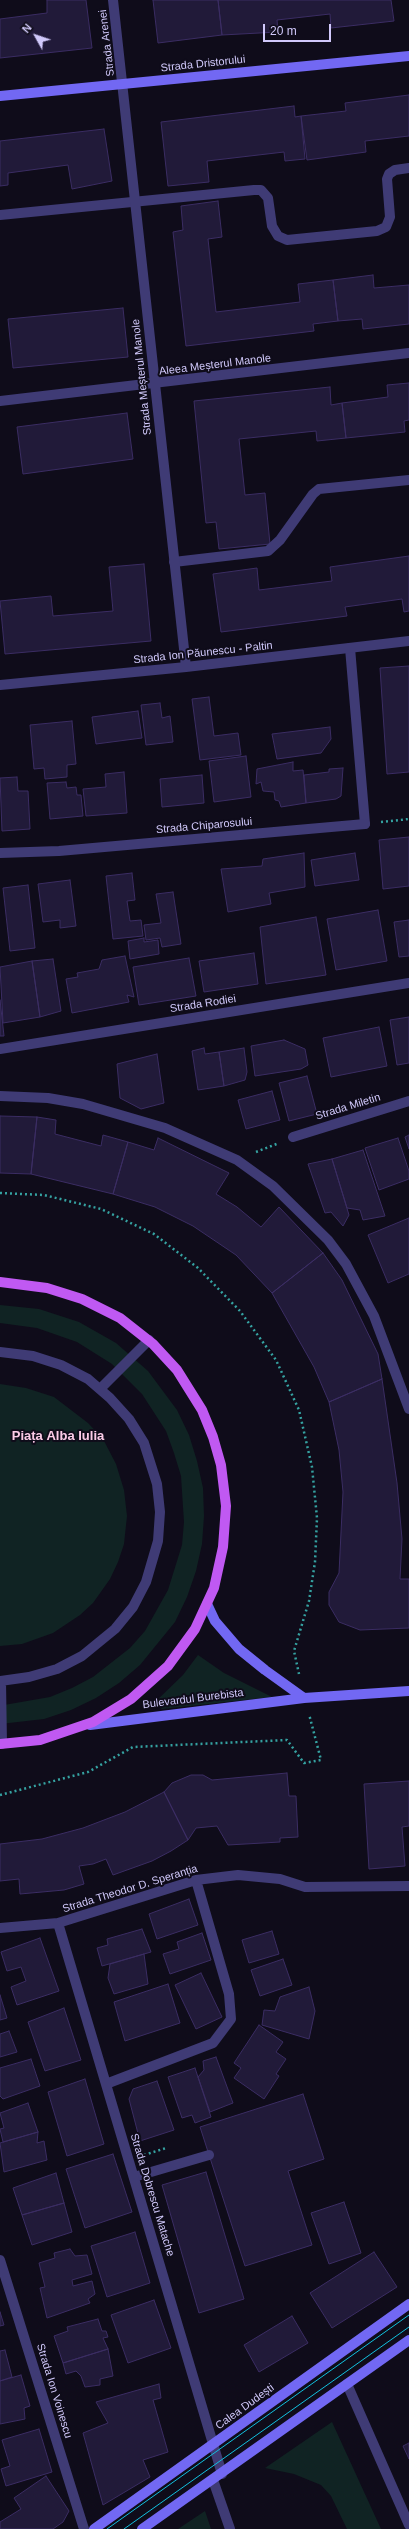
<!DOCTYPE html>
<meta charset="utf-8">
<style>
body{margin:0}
#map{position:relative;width:409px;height:2529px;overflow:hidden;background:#0f0c1a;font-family:Helvetica,sans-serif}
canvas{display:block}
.north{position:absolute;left:16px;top:16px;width:40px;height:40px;-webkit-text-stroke:3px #0f0c1a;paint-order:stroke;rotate:310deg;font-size:11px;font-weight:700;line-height:16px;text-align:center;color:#d1c9fb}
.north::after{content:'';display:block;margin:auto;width:14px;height:18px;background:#d1c9fb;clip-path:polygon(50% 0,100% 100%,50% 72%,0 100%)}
.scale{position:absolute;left:263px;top:24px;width:68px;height:18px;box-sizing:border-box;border:2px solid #d1c9fb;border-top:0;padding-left:5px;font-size:12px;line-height:14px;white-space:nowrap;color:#d1c9fb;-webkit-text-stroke:3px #0f0c1a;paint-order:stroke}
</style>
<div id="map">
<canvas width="409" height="2529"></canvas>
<div class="north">N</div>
<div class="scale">20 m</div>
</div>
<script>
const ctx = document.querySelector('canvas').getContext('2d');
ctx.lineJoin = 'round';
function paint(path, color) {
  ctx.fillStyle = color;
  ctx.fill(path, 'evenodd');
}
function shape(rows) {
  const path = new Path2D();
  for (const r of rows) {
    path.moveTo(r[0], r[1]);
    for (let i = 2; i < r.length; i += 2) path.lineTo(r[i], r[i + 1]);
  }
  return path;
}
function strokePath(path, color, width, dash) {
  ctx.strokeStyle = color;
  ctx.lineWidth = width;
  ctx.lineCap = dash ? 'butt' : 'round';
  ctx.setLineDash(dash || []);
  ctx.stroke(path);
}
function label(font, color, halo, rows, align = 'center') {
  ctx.font = font + ' Helvetica,sans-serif';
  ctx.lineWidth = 4;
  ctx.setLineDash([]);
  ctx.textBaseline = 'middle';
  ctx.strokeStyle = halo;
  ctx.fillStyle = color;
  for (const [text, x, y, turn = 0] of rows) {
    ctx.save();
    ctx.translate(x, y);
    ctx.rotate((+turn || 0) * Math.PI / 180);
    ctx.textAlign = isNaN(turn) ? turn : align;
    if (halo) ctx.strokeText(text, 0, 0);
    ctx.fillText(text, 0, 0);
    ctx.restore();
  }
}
const green = shape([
 [0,1305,39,1309,79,1322,116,1343,148,1371,177,1410,189,1435,197,1461,203,1488,204,1516,202,1544,196,1571,187,1597,175,1622,140,1665,119,1683,96,1698,71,1710,44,1719,0,1724,4,1705,50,1697,72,1688,93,1677,130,1648,145,1631,168,1590,182,1545,184,1522,181,1476,174,1453,166,1431,142,1394,112,1364,77,1342,37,1328,0,1323],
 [0,1384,26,1388,54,1397,88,1423,103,1439,116,1464,124,1490,127,1516,124,1544,118,1562,110,1579,93,1603,80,1615,53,1633,22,1644,0,1646],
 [198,1655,224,1673,272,1697,162,1709,154,1703,183,1675],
 [332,2422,381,2529,347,2529,331,2496,321,2485,294,2474,265,2468],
 [205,2511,211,2529,178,2529]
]);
const building = shape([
 [47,0,86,0,92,48,0,58,0,19,47,13,47,0],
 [153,0,218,0,222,35,158,43,153,0],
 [218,0,391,0,394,21,331,28,330,14,277,20,278,32,222,35,218,0],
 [409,95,409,136,365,141,366,152,307,160,301,116,346,111,345,103,409,95],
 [294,106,295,117,301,116,305,159,285,161,284,152,207,161,209,182,168,186,161,122,294,106],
 [104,129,112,181,72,189,68,165,8,173,8,185,0,186,0,141,104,129],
 [218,201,222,237,208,239,216,312,300,302,298,284,333,280,338,321,313,324,314,331,186,346,173,232,183,230,181,206,218,201],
 [373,275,374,288,409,285,409,324,363,329,362,319,338,321,333,280,373,275],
 [123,308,128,357,13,368,8,319,123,308],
 [409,383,409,420,404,421,405,432,346,438,342,403,388,397,387,385,409,383],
 [330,387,331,405,342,403,346,438,317,441,316,431,239,439,245,495,265,493,270,544,219,549,216,522,206,523,194,401,330,387],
 [127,413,133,459,23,474,17,427,127,413],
 [409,556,409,611,404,612,402,599,345,607,347,616,221,632,213,574,257,568,259,590,332,581,330,567,409,556],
 [144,564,151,641,5,654,0,601,51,596,53,616,113,611,109,567,144,564],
 [409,666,409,772,387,774,380,668,409,666],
 [209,697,214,736,238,733,241,755,200,760,192,699,209,697],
 [160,703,162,718,170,716,173,742,146,745,141,705,160,703],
 [138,711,142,738,96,744,92,717,138,711],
 [72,721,76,764,67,765,67,777,45,779,44,768,34,769,30,725,72,721],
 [330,727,331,739,321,753,277,759,272,734,330,727],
 [246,756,251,797,214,802,209,761,246,756],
 [293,762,293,771,303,770,306,803,281,807,279,801,275,800,274,792,263,791,261,782,256,784,257,769,293,762],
 [343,768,341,796,336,799,306,803,304,775,329,772,329,769,343,768],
 [124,772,127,813,86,816,83,789,106,787,105,774,124,772],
 [202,775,204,803,162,807,160,779,202,775],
 [17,777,18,791,28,791,30,829,2,831,0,778,17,777],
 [66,782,67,788,76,787,77,795,81,795,83,816,50,819,47,783,66,782],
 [409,837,409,886,383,889,379,840,409,837],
 [304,853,305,887,269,893,271,904,228,912,221,869,262,866,263,859,304,853],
 [355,853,359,880,315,886,311,860,355,853],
 [132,873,135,900,127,901,130,921,141,920,143,936,113,939,106,876,132,873],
 [70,880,76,926,60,928,60,920,43,922,38,884,70,880],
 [28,885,35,948,10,951,3,888,28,885],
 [173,892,181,944,162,947,160,938,146,940,144,925,161,923,156,894,173,892],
 [378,910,387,961,336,970,327,919,378,910],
 [316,917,326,975,266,984,260,927,316,917],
 [409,920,409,956,399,957,394,922,409,920],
 [144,938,144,942,158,940,159,954,130,959,128,941,144,938],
 [254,953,258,984,204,992,199,961,254,953],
 [125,956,134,997,127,995,129,1002,72,1013,66,979,78,977,77,973,99,969,102,960,125,956],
 [189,958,196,996,139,1005,133,967,189,958],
 [53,959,61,1011,40,1017,32,961,53,959],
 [32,961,40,1017,3,1023,0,967,32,961],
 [0,1000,4,1036,0,1036,0,1000],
 [409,1017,409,1063,397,1065,390,1020,409,1017],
 [379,1027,387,1066,331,1077,323,1038,379,1027],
 [284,1040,305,1049,308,1065,301,1069,255,1076,251,1046,284,1040],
 [204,1048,205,1054,219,1052,224,1086,198,1090,192,1051,204,1048],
 [244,1048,247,1072,245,1080,224,1086,219,1052,244,1048],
 [157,1054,164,1103,141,1109,120,1098,117,1064,157,1054],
 [307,1076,317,1114,289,1121,279,1083,307,1076],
 [272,1091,280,1120,246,1129,238,1100,272,1091],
 [0,1116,37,1117,31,1174,0,1173,0,1116],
 [37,1117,56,1120,55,1134,101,1146,103,1135,128,1142,113,1194,31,1174,37,1117],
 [409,1135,409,1149,405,1137,409,1135],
 [158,1138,229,1173,216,1194,237,1207,261,1227,279,1207,323,1253,272,1293,236,1255,193,1226,155,1207,113,1194,128,1142,154,1150,158,1138],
 [398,1138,409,1171,409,1179,379,1190,365,1148,398,1138],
 [363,1150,385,1216,363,1220,360,1210,347,1208,332,1159,363,1150],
 [332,1159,349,1215,343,1226,331,1212,325,1213,308,1164,332,1159],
 [409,1218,409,1274,388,1283,368,1235,409,1218],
 [323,1253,342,1280,378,1354,382,1379,329,1402,314,1367,272,1293,323,1253],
 [382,1379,397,1483,402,1539,400,1579,409,1579,409,1628,360,1630,339,1622,329,1605,329,1592,339,1573,343,1492,339,1450,329,1402,382,1379],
 [287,1773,289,1796,296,1796,298,1837,280,1838,280,1842,228,1845,217,1826,196,1828,188,1840,164,1792,172,1783,191,1775,203,1775,212,1780,287,1773],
 [409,1781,409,1826,402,1827,405,1866,369,1869,364,1784,409,1781],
 [164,1792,188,1840,171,1851,152,1861,113,1875,106,1859,93,1864,79,1866,84,1884,64,1890,20,1894,19,1879,0,1881,0,1844,42,1839,83,1828,125,1812,164,1792],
 [189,1899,198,1925,157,1939,149,1914,189,1899],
 [142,1929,151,1952,102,1966,97,1948,108,1945,107,1939,142,1929],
 [272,1931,279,1954,249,1963,242,1940,272,1931],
 [202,1933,211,1960,170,1974,163,1954,179,1949,177,1942,202,1933],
 [40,1938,59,1991,17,2005,11,1987,26,1981,21,1967,7,1971,1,1952,40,1938],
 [144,1954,148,1984,114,1994,108,1978,110,1964,144,1954],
 [283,1959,292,1985,260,1996,251,1970,283,1959],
 [201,1973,222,2017,196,2029,175,1985,201,1973],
 [168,1984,180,2023,125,2041,114,2002,168,1984],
 [309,1987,315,2011,309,2039,262,2025,264,2010,275,2011,280,1997,309,1987],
 [0,1995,7,2018,0,2020,0,1995],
 [64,2008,81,2060,45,2071,28,2022,64,2008],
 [259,2025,283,2042,276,2052,286,2059,276,2074,279,2076,264,2099,234,2078,241,2068,234,2063,259,2025],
 [9,2031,17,2052,0,2057,0,2034,9,2031],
 [216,2057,233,2103,210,2112,198,2077,204,2070,203,2061,216,2057],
 [31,2059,40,2086,3,2099,0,2096,0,2068,31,2059],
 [195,2068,211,2117,195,2123,192,2115,182,2118,168,2077,195,2068],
 [85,2079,104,2144,67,2156,48,2092,85,2079],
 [157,2081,174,2130,140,2141,129,2099,133,2089,157,2081],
 [303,2094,324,2159,288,2171,312,2245,245,2266,200,2127,303,2094],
 [28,2103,38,2132,3,2142,0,2129,4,2128,0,2113,28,2103],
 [38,2132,37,2143,44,2141,47,2160,4,2172,0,2143,38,2132],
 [113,2154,132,2212,85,2228,66,2169,113,2154],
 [206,2172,244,2299,199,2313,162,2185,206,2172],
 [56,2173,64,2203,22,2215,13,2188,56,2173],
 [344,2202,361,2253,329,2264,311,2213,344,2202],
 [64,2203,72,2232,32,2245,22,2215,64,2203],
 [135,2232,150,2283,107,2297,91,2246,135,2232],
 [70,2249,75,2256,87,2255,92,2274,72,2280,73,2286,92,2281,95,2294,88,2299,90,2303,47,2318,40,2288,45,2287,39,2263,55,2258,54,2253,70,2249],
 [374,2252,397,2287,332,2328,310,2293,374,2252],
 [154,2300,171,2348,128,2363,111,2315,154,2300],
 [0,2312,4,2325,0,2326,0,2312],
 [292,2316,308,2343,259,2372,244,2345,292,2316],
 [98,2319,102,2331,106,2331,108,2337,103,2338,108,2349,63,2363,54,2336,68,2331,67,2327,98,2319],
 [108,2349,113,2376,100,2379,100,2385,85,2387,81,2376,76,2371,66,2374,63,2363,108,2349],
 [5,2350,12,2377,0,2381,0,2351,5,2350],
 [21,2375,30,2406,24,2408,25,2419,0,2424,0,2381,21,2375],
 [159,2384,161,2398,153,2400,168,2452,143,2460,150,2477,103,2505,83,2433,108,2423,96,2402,159,2384],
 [39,2429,52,2472,6,2486,1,2469,10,2466,2,2440,39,2429],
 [409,2443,409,2459,403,2446,409,2443],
 [46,2476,69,2511,63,2522,53,2529,0,2529,0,2522,21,2509,14,2498,46,2476]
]);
const path = shape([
 [381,822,409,819],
 [256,1152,279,1143],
 [0,1193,44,1195,101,1209,154,1234,198,1268,240,1311,276,1360,299,1410,312,1467,317,1518,315,1562,309,1601,294,1651,299,1674],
 [0,1795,88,1772,133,1747,287,1740,304,1763,321,1760,309,1714],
 [144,2155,166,2148]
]);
const lane = shape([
 [0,215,254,190,261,190,268,198,272,226,278,236,287,240,377,231,386,227,390,217,387,179,389,174,395,170,409,168],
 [174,562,268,551,280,540,313,494,319,489,409,480],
 [350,648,365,824],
 [0,1352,33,1356,61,1365,88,1379,110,1398,129,1419,144,1443,157,1484,160,1512,158,1541,146,1582,133,1607,115,1629,82,1656,57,1669,29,1677,0,1681],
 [100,1389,149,1340],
 [1,1681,2,1744],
 [134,2177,209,2155],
 [347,2384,409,2525],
 [213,2480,230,2529]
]);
const street = shape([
 [113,0,186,667],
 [0,401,409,353],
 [0,685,186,667,409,641],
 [0,853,59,851,365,824],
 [0,1049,409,983],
 [0,1096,48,1098,83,1104,165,1128,237,1160,273,1186,328,1240,346,1264,374,1316,409,1409],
 [293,1137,409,1101],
 [58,1923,222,2474],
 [0,1928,58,1923,196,1880,238,1875,280,1879,305,1887,409,1886],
 [106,2084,213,2043,231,2019,229,1994,196,1880],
 [0,2260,84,2529]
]);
const secondary = shape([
 [0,96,409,56],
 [207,1604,215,1621,239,1649,265,1670,304,1698],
 [90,1725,304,1698,409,1691],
 [94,2529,409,2304],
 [142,2529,409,2340]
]);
const primary = shape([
 [0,1282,47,1288,82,1299,120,1318,153,1344,177,1370,202,1410,213,1437,221,1465,226,1506,223,1547,214,1588,195,1629,168,1666,131,1699,93,1722,40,1740,0,1744]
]);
const tram = shape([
 [107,2529,409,2315],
 [124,2529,409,2327]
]);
const streetNames = [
 ["Strada Arenei",107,43,-97],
 ["Strada Dristorului",203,64,-6],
 ["Aleea Meșterul Manole",215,365,-7],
 ["Strada Meșterul Manole",142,377,-96],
 ["Strada Ion Păunescu - Paltin",203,653,-6],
 ["Strada Chiparosului",204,826,-5],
 ["Strada Rodiei",203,1004,-9],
 ["Strada Miletin",348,1107,-17],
 ["Bulevardul Burebista",193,1699,-7],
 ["Strada Theodor D. Speranția",130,1889,-17],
 ["Strada Dobrescu Matache",152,2195,73],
 ["Strada Ion Voinescu",54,2391,73],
 ["Calea Dudești",245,2407,-36]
];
const quarterNames = [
 ["Piața Alba Iulia",58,1436]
];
paint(green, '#102323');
paint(building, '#211a39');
strokePath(building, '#3b2d63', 1);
strokePath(path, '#35a2a1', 2.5, [2, 3]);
strokePath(lane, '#3f3b75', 10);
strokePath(street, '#3f3b75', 10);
strokePath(secondary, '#7268f3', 10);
strokePath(primary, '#c059f2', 10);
strokePath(tram, '#12c0de', 1);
label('11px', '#d1c9fb', '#0f0c1a', streetNames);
label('bold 13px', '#fbcbe7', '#0f0c1a', quarterNames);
</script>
